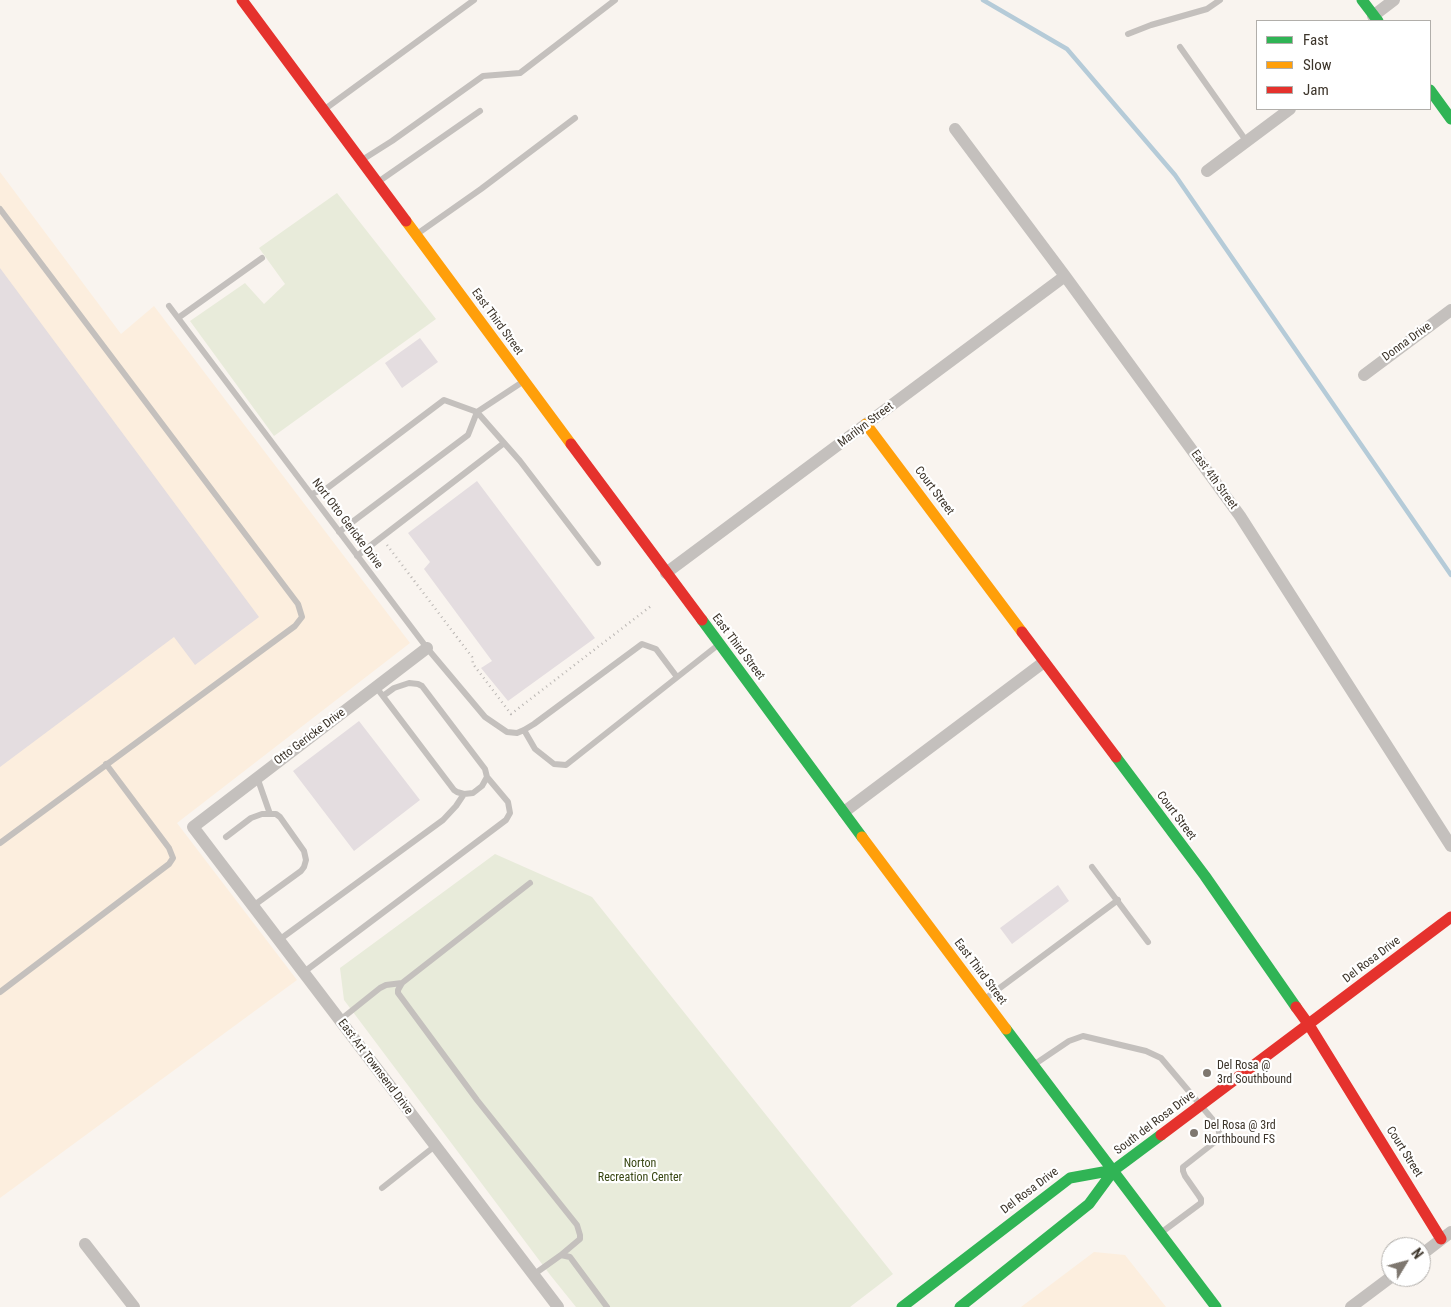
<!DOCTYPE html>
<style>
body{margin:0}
#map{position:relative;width:1451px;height:1307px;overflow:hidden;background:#f9f4ef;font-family:"Roboto Condensed",sans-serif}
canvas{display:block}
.legend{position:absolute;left:1256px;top:20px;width:175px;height:90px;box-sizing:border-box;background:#fff;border:1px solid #b1aeaa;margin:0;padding:6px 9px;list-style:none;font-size:15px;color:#3c342a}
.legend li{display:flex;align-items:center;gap:10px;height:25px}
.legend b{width:25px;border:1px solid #b1aeaa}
.north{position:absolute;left:1381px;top:1237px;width:50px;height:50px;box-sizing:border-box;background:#fff;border:1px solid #b1aeaa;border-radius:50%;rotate:53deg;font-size:14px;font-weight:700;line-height:20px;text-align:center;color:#3c342a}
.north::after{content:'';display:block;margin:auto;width:18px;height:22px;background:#7e776f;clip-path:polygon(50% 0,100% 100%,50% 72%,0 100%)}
</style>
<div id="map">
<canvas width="1451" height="1307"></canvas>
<ul class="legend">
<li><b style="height:6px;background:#30b455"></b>Fast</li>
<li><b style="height:6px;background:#ff9f0a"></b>Slow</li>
<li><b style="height:6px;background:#e5322d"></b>Jam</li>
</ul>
<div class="north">N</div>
</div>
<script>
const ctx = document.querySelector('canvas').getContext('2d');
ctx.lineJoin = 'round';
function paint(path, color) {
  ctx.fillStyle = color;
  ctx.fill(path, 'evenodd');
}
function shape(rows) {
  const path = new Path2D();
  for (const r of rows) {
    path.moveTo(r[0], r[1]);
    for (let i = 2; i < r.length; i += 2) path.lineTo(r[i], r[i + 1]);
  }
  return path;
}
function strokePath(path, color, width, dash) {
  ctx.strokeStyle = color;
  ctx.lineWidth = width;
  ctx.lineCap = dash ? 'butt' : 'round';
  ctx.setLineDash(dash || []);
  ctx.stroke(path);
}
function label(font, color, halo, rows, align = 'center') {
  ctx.font = font + ' "Roboto Condensed",sans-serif';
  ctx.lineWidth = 4.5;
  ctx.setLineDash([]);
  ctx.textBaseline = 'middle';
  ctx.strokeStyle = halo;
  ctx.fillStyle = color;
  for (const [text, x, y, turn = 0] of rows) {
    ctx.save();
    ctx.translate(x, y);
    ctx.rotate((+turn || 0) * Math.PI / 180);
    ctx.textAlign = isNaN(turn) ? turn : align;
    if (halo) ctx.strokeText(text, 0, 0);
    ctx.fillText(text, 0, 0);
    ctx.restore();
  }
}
const built = shape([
 [0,172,121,334,154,306,410,643,177,823,297,980,0,1198],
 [1094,1252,1125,1255,1166,1307,1021,1307]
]);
const green = shape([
 [337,193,436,319,274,436,190,321,245,283,264,304,285,284,259,248],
 [495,854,592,897,893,1274,850,1307,576,1307,551,1276,344,1000,340,968]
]);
const stream = shape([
 [983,0,1067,49,1175,175,1451,575]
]);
const building = shape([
 [0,268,259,617,195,665,174,637,0,767],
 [420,338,438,362,402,388,385,363],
 [477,481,595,638,508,701,481,668,492,661,424,569,430,562,408,533],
 [359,721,420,800,354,851,293,771],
 [1058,885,1069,901,1012,944,1000,928]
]);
const path = shape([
 [387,545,472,657,473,664,511,714,651,606]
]);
const lane = shape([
 [1128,34,1151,25,1207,9,1220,0],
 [1180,47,1247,142],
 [325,109,474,0],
 [362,160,392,141,483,76,520,73,615,0],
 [378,182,480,111],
 [0,209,298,604,302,617,295,626,0,843],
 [417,234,481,189,575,118],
 [169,306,427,648,485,717,507,732,517,733,524,730,534,724,642,644,656,649,677,677],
 [178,318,262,258],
 [311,494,326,489,444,400,477,412,524,381],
 [339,532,468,435,477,412,520,461,598,563],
 [357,556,504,443],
 [376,687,454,790,457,792,464,794,473,793,482,786,487,777,485,769,422,686,418,684,409,683,394,688,383,696],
 [524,730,535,749,554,764,566,765,718,645],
 [257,777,270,814],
 [226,837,251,818,262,814,276,814,280,817,304,851,306,860,304,867,301,871,253,906],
 [1092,867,1148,942],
 [530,883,402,983,398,990,398,993,477,1100,577,1225,580,1235,580,1239,561,1255],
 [279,940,443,820,456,806,464,794],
 [304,972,506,820,510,813,508,802,487,777],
 [0,992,169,864,173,858,169,848,106,764],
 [985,999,1118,900],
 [340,1020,380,988,386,985,402,983],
 [1035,1064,1069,1041,1083,1036,1146,1051,1161,1058,1218,1126,1220,1138,1183,1167,1183,1171,1185,1176,1199,1196,1201,1199,1201,1203,1162,1232],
 [382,1188,435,1146],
 [533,1275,561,1255,570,1257,607,1307]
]);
const street = shape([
 [1373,16,1394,0],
 [955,129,1065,276,1240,516,1451,846],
 [1207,171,1290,109],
 [1364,375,1451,310],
 [666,573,1065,276],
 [427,648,193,827,558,1307],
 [844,812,1044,662],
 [85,1244,134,1307],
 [1421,1255,1451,1232],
 [1351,1307,1391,1277]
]);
const fast = shape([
 [1362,0,1378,21],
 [1430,90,1451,119],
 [702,620,862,837],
 [1116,757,1205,876,1296,1007],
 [1006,1029,1216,1307],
 [902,1307,1070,1178,1114,1170],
 [960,1307,1089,1204,1114,1170,1161,1135]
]);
const slow = shape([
 [406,221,571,444],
 [866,424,1022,632],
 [862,837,1006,1029]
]);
const jam = shape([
 [242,0,406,221],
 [571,444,702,620],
 [1022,632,1116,757],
 [1296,1007,1309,1025,1441,1239],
 [1161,1135,1451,917]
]);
const markers = [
 [1207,1073,5,"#7e776f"],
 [1194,1133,5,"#7e776f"]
];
const streetNames = [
 ["East Third Street",497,322,54],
 ["Donna Drive",1407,342,-36],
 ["Marilyn Street",866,425,-37],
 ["East 4th Street",1214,480,54],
 ["Court Street",934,491,53],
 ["Nort Otto Gericke Drive",347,524,53],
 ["East Third Street",738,647,53],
 ["Otto Gericke Drive",310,737,-37],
 ["Court Street",1176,816,53],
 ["Del Rosa Drive",1372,960,-37],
 ["East Third Street",980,972,53],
 ["East Art Townsend Drive",375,1067,53],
 ["South del Rosa Drive",1155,1123,-37],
 ["Court Street",1404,1152,58],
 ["Del Rosa Drive",1030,1191,-37]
];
const poiNames = [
 ["Del Rosa @",1217,1066],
 ["3rd Southbound",1217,1080],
 ["Del Rosa @ 3rd",1204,1126],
 ["Northbound FS",1204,1140]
];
const parkNames = [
 ["Norton",640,1164],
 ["Recreation Center",640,1178]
];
paint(built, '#fceede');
paint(green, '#e8ebda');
strokePath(stream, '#b5cbd8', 4.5);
paint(building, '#e4dde0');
strokePath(path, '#bab6b3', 2.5, [1, 4]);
strokePath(lane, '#c4c0bd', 6);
strokePath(street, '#c4c0bd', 12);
strokePath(fast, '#30b455', 11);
strokePath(slow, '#ff9f0a', 11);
strokePath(jam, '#e5322d', 11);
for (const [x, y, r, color] of markers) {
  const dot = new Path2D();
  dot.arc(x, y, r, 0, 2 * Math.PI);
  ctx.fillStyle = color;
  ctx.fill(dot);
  strokePath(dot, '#fff', 2);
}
label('12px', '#3c342a', '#fff', streetNames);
label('12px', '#3c342a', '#fff', poiNames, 'left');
label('12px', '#364511', '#fff', parkNames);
</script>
